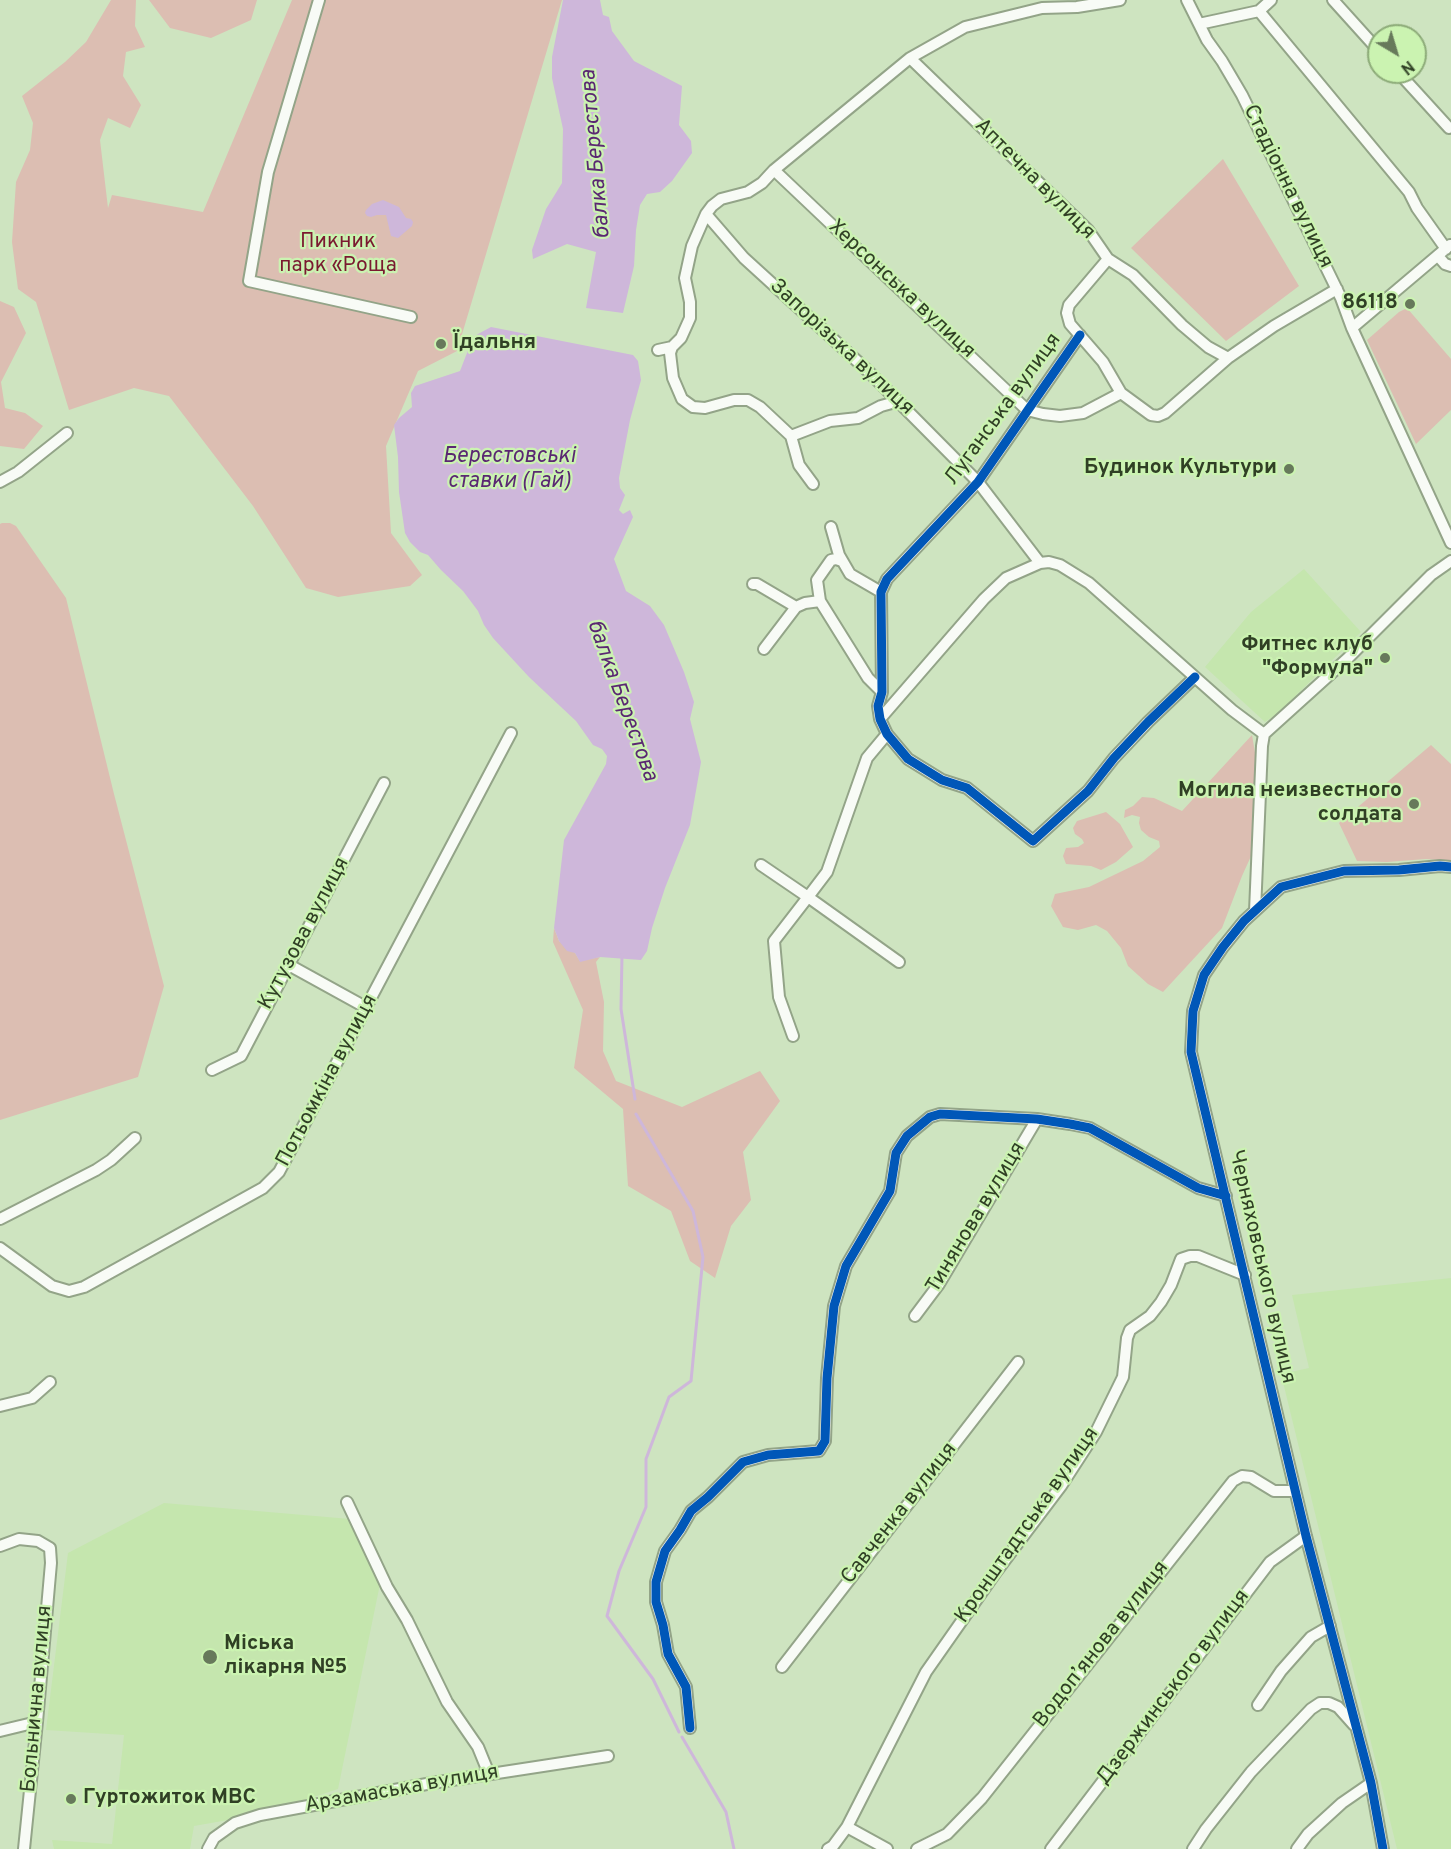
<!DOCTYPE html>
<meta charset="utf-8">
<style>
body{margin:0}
#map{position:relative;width:1451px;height:1849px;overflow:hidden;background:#cee4c0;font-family:Overpass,sans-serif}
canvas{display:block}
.north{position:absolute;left:1367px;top:24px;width:60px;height:60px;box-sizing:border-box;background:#cbf3b1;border:2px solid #8dab79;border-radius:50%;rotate:142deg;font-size:16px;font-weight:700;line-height:24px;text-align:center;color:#304025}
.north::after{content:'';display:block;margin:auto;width:21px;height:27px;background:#67795b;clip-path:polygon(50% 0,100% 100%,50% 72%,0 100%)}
</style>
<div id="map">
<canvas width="1451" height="1849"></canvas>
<div class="north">N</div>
</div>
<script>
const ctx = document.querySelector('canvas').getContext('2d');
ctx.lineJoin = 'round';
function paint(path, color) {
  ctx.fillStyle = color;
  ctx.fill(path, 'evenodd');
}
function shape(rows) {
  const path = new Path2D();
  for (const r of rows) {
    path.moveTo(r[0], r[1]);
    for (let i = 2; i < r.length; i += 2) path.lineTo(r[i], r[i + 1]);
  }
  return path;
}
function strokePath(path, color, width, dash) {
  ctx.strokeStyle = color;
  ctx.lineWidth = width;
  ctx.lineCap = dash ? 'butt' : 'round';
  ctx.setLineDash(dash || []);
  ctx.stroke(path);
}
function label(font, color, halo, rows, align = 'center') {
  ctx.font = font + ' Overpass,sans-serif';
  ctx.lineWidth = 4.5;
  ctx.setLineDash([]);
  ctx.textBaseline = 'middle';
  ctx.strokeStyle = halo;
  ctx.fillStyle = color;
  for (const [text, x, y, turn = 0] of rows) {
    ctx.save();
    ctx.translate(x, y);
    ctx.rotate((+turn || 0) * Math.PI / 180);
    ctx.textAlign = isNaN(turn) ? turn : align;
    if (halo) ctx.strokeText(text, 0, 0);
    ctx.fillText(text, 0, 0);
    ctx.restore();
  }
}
const built = shape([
 [1304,569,1361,632,1278,713,1265,722,1205,667,1251,612],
 [1451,1278,1451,1849,1397,1849,1281,1374,1309,1368,1292,1295],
 [164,1503,350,1519,380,1584,338,1789,262,1814,194,1826,190,1849,54,1849,52,1840,112,1844,124,1735,46,1730,68,1553]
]);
const green = shape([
 [111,0,136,0,135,26,145,47,126,52,123,76,141,105,130,128,108,118,100,140,108,208,112,195,203,212,292,0,562,0,457,351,418,371,386,446,391,533,422,575,410,586,338,597,306,588,253,506,169,396,134,388,69,410,36,302,18,289,12,242,16,182,30,150,33,123,22,96,65,62,86,42],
 [149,0,257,0,251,20,211,38,170,28],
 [1223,159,1299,286,1226,341,1131,248],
 [0,301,14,307,26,333,1,382,5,408,25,413,43,426,24,449,0,446],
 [1407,308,1451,359,1451,410,1416,444,1367,340,1399,312],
 [2,523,10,523,16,526,66,598,114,794,164,986,138,1077,0,1120,0,524],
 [1252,735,1262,794,1257,843,1242,876,1222,928,1163,992,1148,984,1128,966,1121,948,1107,931,1096,925,1078,930,1063,927,1051,906,1055,894,1089,887,1143,861,1160,847,1159,841,1149,837,1141,830,1139,823,1140,817,1132,815,1124,818,1125,810,1133,806,1142,797,1154,798,1182,811],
 [1431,745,1451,764,1451,861,1426,859,1387,862,1357,861,1339,823],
 [1106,812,1120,824,1133,847,1116,862,1101,870,1091,866,1066,864,1063,856,1066,848,1078,847,1084,843,1082,839,1075,834,1073,828,1077,821],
 [554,928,559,941,575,953,580,961,600,957,596,962,604,1002,603,1051,616,1081,682,1107,760,1071,780,1101,743,1152,751,1200,731,1226,715,1278,690,1261,671,1211,628,1186,623,1109,574,1068,583,1010,553,942]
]);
const water = shape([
 [563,0,600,0,603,15,609,17,612,31,634,61,682,86,679,125,691,141,692,153,672,181,660,192,647,194,640,205,636,230,634,266,623,313,586,308,596,252,567,244,533,259,532,250,546,209,562,183,563,129,552,78,552,57],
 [383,200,399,207,406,218,411,219,413,222,412,226,398,238,391,236,386,215,377,215,371,217,367,216,365,213,366,210,372,204],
 [491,327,633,355,638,361,641,380,630,420,619,478,620,488,625,495,619,510,623,514,630,510,633,517,614,559,626,591,650,606,664,625,684,672,694,702,690,719,701,762,690,825,665,888,652,928,647,951,641,960,600,957,580,962,575,953,567,951,559,941,554,928,564,840,606,764,607,756,602,749,593,745,576,721,529,677,493,638,484,625,478,611,463,591,441,570,428,555,420,552,410,542,405,533,399,492,398,457,394,425,399,418,412,407,411,393,415,386,460,371,472,340,478,334]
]);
const stream = shape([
 [622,955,621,1009,635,1099],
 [636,1114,693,1211,703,1257,691,1381,669,1397,646,1459,646,1507,619,1571,607,1616,653,1679,679,1732],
 [682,1737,726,1812,734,1849]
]);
const minor = shape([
 [319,0,268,172,249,281,411,317],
 [1120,0,1077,7,1042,8,965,27,910,58,1088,230,1108,259,1133,275,1182,325,1208,347,1228,358,1274,326,1337,289],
 [1187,0,1207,40,1222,61,1242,95,1341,298,1352,328,1451,543],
 [1333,0,1379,51],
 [1259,11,1409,192,1417,208,1446,249],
 [1199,24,1259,11,1271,0],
 [1398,72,1449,128],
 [774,170,1027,410,1043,414,1060,416,1083,413,1121,393],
 [706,214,744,258,868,371,978,482,1040,563,1049,562,1060,565,1089,583,1232,710,1264,734],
 [1438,256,1445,264,1451,266],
 [1108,259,1069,305,1067,313,1070,324,1103,362,1121,393,1151,415,1158,416,1165,413,1228,358],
 [1352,328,1450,245],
 [1080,335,978,482,887,579,881,592,882,692,878,706,880,719,887,734,908,759,942,780,967,788,1033,841,1088,791,1114,758,1148,722,1195,677],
 [672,347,670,353,673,378,682,399,693,407,705,408,734,400,748,400,760,407,791,436],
 [658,350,672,347,681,338,690,318,690,302,685,278,692,246,706,214,712,206,721,199,748,192,762,183,774,170,910,58],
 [0,482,18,472,67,433],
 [813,484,799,465,791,436,830,421,858,418,881,406,899,401],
 [831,527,839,555,850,574,881,592],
 [753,584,757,584,796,607],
 [820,601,868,678,882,692],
 [764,649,796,607,805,603,820,601,817,580,831,560,836,559,842,561],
 [880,719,984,599,1006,578,1040,563],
 [887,734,867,758,827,872,808,897,899,962],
 [761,865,808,897,774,941,779,997,793,1036],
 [1255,911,1262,746,1264,734,1347,659,1431,575,1451,561],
 [289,965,367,1008],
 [212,1070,241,1056,384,783],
 [0,1219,96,1170,111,1160,135,1138],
 [0,1248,52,1286,69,1291,84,1287,263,1188,279,1172,511,733],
 [915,1316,939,1284,1037,1119],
 [0,1406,32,1398,50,1382],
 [347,1502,387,1587,407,1620,447,1702,478,1747,489,1774],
 [0,1546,19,1539,38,1541,50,1548,51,1563,37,1722,24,1849],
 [782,1667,1018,1362],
 [1258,1705,1281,1671,1311,1637,1330,1626],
 [690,1728,686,1687,668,1654,663,1625,656,1602,656,1582,665,1551,680,1530,691,1511,708,1497,743,1462,768,1455,819,1451,825,1441,827,1378,834,1306,846,1266,890,1191,896,1153,907,1136,930,1117,940,1114,1037,1119,1070,1124,1090,1128,1198,1188,1226,1196],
 [0,1731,37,1722],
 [847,1827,887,1849],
 [208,1849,214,1838,235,1823,260,1815,432,1783,608,1756],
 [828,1849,833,1846,847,1827,926,1672,996,1572,1061,1486,1096,1432,1123,1377,1127,1338,1130,1330,1150,1316,1161,1302,1171,1285,1181,1259,1190,1256,1198,1256,1245,1275],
 [917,1849,947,1834,982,1798,1233,1481,1242,1476,1251,1477,1274,1491,1295,1491],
 [1051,1849,1270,1562,1306,1536],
 [1193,1849,1206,1829,1251,1772,1311,1709,1320,1703,1329,1703,1338,1707,1354,1725],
 [1297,1849,1308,1834,1342,1803,1371,1783],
 [1383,1849,1371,1783,1306,1536,1191,1052,1193,1011,1204,975,1223,947,1244,921,1281,887,1344,871,1399,870,1440,866,1451,867]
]);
const cycleway = shape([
 [1080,335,978,482,887,579,881,592,882,692,878,706,880,719,887,734,908,759,942,780,967,788,1033,841,1088,791,1114,758,1148,722,1195,677],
 [690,1728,686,1687,668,1654,663,1625,656,1602,656,1582,665,1551,680,1530,691,1511,708,1497,743,1462,768,1455,819,1451,825,1441,827,1378,834,1306,846,1266,890,1191,896,1153,907,1136,930,1117,940,1114,1037,1119,1070,1124,1090,1128,1198,1188,1226,1196],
 [1383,1849,1371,1783,1306,1536,1191,1052,1193,1011,1204,975,1223,947,1244,921,1281,887,1344,871,1399,870,1440,866,1451,867]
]);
const markers = [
 [1410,304,6,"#67795b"],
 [441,344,6,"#67795b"],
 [1289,469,6,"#67795b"],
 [1385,658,6,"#67795b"],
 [1414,804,6,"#67795b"],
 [210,1657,8,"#67795b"],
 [71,1799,6,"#67795b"]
];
const streetNames = [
 ["Аптечна вулиця",1034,180,45],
 ["Стадіонна вулиця",1287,187,64],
 ["Херсонська вулиця",901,290,43],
 ["Запорізька вулиця",841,348,43],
 ["Луганська вулиця",1004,410,-54],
 ["Кутузова вулиця",305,934,-62],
 ["Потьомкіна вулиця",328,1081,-62],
 ["Тинянова вулиця",977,1218,-59],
 ["Черняховського вулиця",1261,1267,77],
 ["Савченка вулиця",900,1514,-52],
 ["Кронштадтська вулиця",1028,1526,-55],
 ["Водоп’янова вулиця",1102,1645,-52],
 ["Дзержинського вулиця",1174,1688,-53],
 ["Больнична вулиця",38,1699,-85],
 ["Арзамаська вулиця",402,1790,-10]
];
const parkNames = [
 ["Пикник",338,243],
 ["парк «Роща",338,267]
];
const poiNames = [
 ["86118",1398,304],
 ["Їдальня",453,344,"left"],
 ["Будинок Культури",1277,469],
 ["Фитнес клуб",1373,646],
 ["\"Формула\"",1373,670],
 ["Могила неизвестного",1402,792],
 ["солдата",1402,816],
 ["Міська",224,1645,"left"],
 ["лікарня №5",224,1669,"left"],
 ["Гуртожиток МВС",83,1799,"left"]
];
const waterNames = [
 ["балка Берестова",597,154,-95],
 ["Берестовські",509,458],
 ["ставки (Гай)",509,483],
 ["балка Берестова",621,701,70]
];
paint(built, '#c5e6ae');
paint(green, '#dcbeb2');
paint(water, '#ceb7da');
strokePath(stream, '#ceb7da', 3);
strokePath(minor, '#93a488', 14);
strokePath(minor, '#f8fbf6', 10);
strokePath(cycleway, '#0057b8', 9);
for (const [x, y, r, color] of markers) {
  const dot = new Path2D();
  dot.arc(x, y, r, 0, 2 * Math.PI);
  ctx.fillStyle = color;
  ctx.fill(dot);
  strokePath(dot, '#cbf3b1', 2);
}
label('21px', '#304025', '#cbf3b1', streetNames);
label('21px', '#7a1a30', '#cbf3b1', parkNames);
label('bold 21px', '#304025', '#cbf3b1', poiNames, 'right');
label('italic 22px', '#5a2772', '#cbf3b1', waterNames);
</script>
